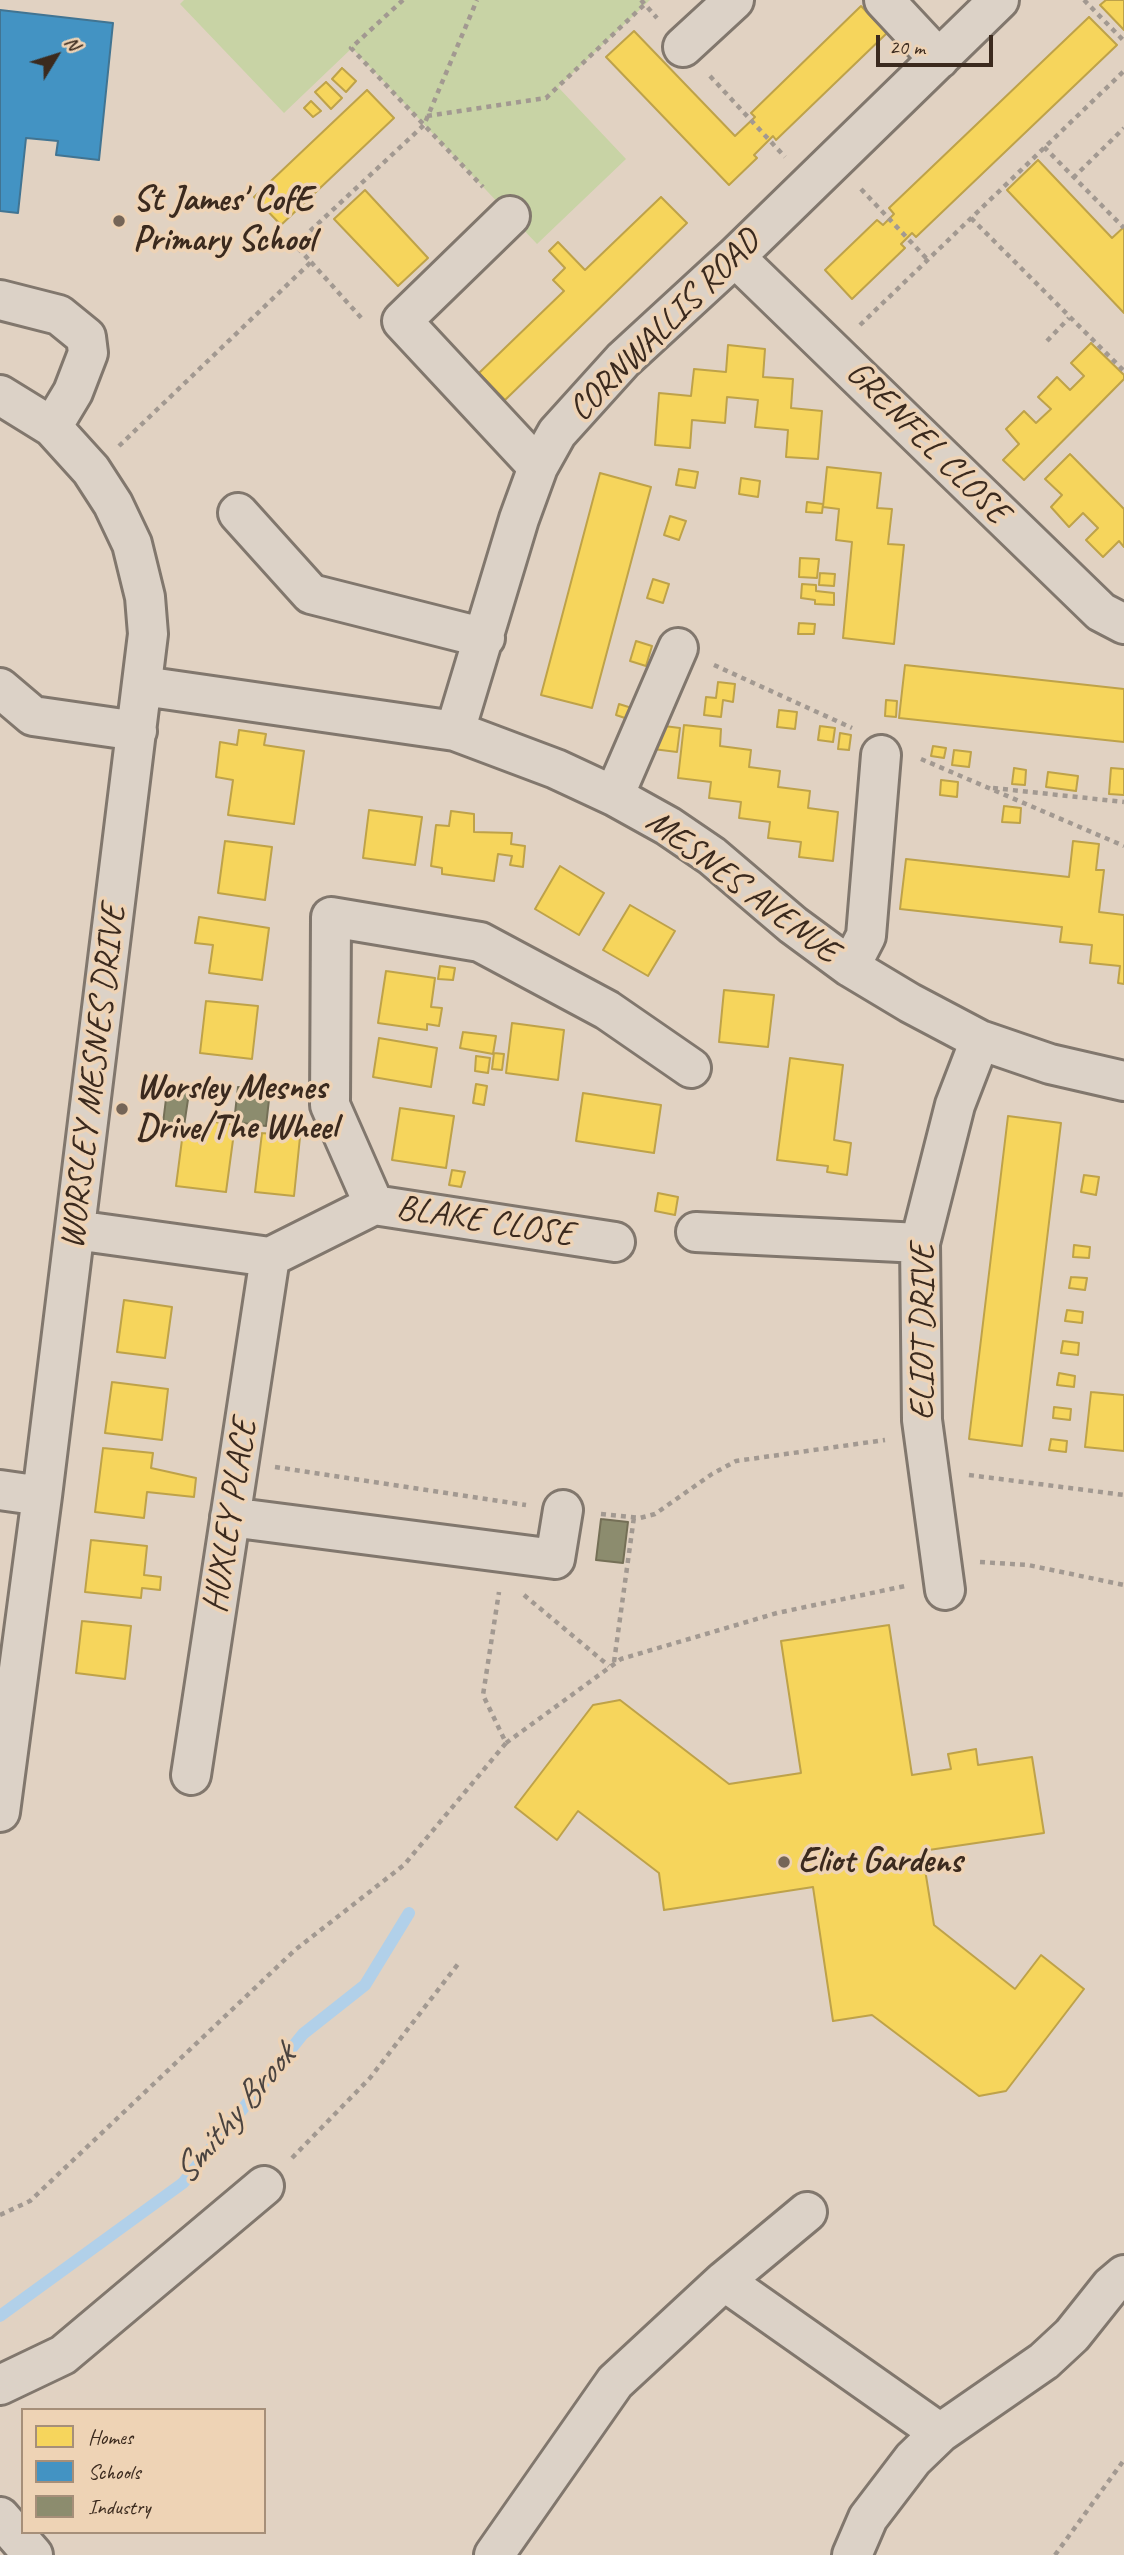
<!DOCTYPE html>
<style>
body{margin:0}
#map{position:relative;width:1124px;height:2555px;overflow:hidden;background:#e1d2c2;font-family:Caveat,sans-serif}
canvas{display:block}
.legend{position:absolute;left:21px;top:2408px;width:245px;height:126px;box-sizing:border-box;background:#eed3b5;border:2px solid #a68f79;margin:0;padding:9px 12px;list-style:none;font-size:21px;color:#3b2a1e}
.legend li{display:flex;align-items:center;gap:14px;height:35px}
.legend b{width:35px;border:2px solid #a68f79}
.north{position:absolute;left:21px;top:21px;width:70px;height:70px;-webkit-text-stroke:5px #eed3b5;paint-order:stroke;rotate:52deg;font-size:19px;font-weight:700;line-height:28px;text-align:center;color:#3b2a1e}
.north::after{content:'';display:block;margin:auto;width:24px;height:32px;background:#3b2a1e;clip-path:polygon(50% 0,100% 100%,50% 72%,0 100%)}
.scale{position:absolute;left:876px;top:35px;width:117px;height:32px;box-sizing:border-box;border:4px solid #3b2a1e;border-top:0;padding-left:9px;font-size:21px;line-height:24px;white-space:nowrap;color:#3b2a1e;-webkit-text-stroke:5px #eed3b5;paint-order:stroke}
</style>
<div id="map">
<canvas width="1124" height="2555"></canvas>
<ul class="legend">
<li><b style="height:19px;background:#f6d55c"></b>Homes</li>
<li><b style="height:19px;background:#4393c3"></b>Schools</li>
<li><b style="height:19px;background:#8c8c6e"></b>Industry</li>
</ul>
<div class="north">N</div>
<div class="scale">20 m</div>
</div>
<script>
const ctx = document.querySelector('canvas').getContext('2d');
ctx.lineJoin = 'round';
function paint(path, color) {
  ctx.fillStyle = color;
  ctx.fill(path, 'evenodd');
}
function shape(rows) {
  const path = new Path2D();
  for (const r of rows) {
    path.moveTo(r[0], r[1]);
    for (let i = 2; i < r.length; i += 2) path.lineTo(r[i], r[i + 1]);
  }
  return path;
}
function strokePath(path, color, width, dash) {
  ctx.strokeStyle = color;
  ctx.lineWidth = width;
  ctx.lineCap = dash ? 'butt' : 'round';
  ctx.setLineDash(dash || []);
  ctx.stroke(path);
}
function label(font, color, halo, rows, align = 'center') {
  ctx.font = font + ' Caveat,sans-serif';
  ctx.lineWidth = 7;
  ctx.setLineDash([]);
  ctx.textBaseline = 'middle';
  ctx.strokeStyle = halo;
  ctx.fillStyle = color;
  for (const [text, x, y, turn = 0] of rows) {
    ctx.save();
    ctx.translate(x, y);
    ctx.rotate((+turn || 0) * Math.PI / 180);
    ctx.textAlign = isNaN(turn) ? turn : align;
    if (halo) ctx.strokeText(text, 0, 0);
    ctx.fillText(text, 0, 0);
    ctx.restore();
  }
}
const green = shape([
 [184,0,650,0,558,87,626,159,537,244,352,48,284,113,180,4]
]);
const homes = shape([
 [1106,0,1124,0,1124,30,1100,5,1106,0],
 [861,6,887,33,776,140,773,136,754,155,757,158,729,185,606,57,634,31,735,136,755,117,751,113,861,6],
 [1089,17,1117,45,916,237,912,233,901,244,905,248,852,299,825,270,877,220,883,225,894,214,889,208,1089,17],
 [342,68,356,81,346,92,332,79,342,68],
 [326,82,342,98,331,109,315,92,326,82],
 [367,90,394,118,281,225,254,197,367,90],
 [311,101,321,111,313,117,304,108,311,101],
 [1038,160,1112,238,1124,227,1124,313,1007,190,1038,160],
 [365,190,428,258,398,286,334,219,365,190],
 [661,197,687,223,505,400,479,373,564,291,553,280,565,268,549,251,558,242,585,270,661,197],
 [1091,343,1124,375,1124,379,1024,480,1003,460,1019,444,1006,429,1024,411,1036,423,1051,409,1038,397,1057,377,1070,390,1084,376,1071,363,1091,343],
 [728,345,765,349,763,377,793,379,791,408,822,411,818,459,786,457,788,430,755,427,758,400,727,397,725,423,692,420,690,448,655,445,659,393,691,396,694,369,726,372,728,345],
 [1070,454,1124,509,1124,547,1119,541,1103,557,1086,540,1098,528,1083,513,1069,527,1051,507,1062,495,1045,479,1070,454],
 [827,467,881,473,877,508,892,509,888,544,904,545,894,644,843,638,852,542,836,540,839,509,823,507,827,467],
 [679,469,698,472,695,488,676,485,679,469],
 [600,473,651,487,592,708,541,695,600,473],
 [741,478,760,481,758,497,739,494,741,478],
 [807,502,823,504,822,513,806,512,807,502],
 [670,516,686,521,679,540,664,535,670,516],
 [800,558,819,559,817,578,799,577,800,558],
 [820,573,835,574,834,586,819,585,820,573],
 [653,579,669,584,663,603,647,598,653,579],
 [802,584,816,585,816,591,834,593,834,605,815,604,815,600,801,598,802,584],
 [799,623,815,624,814,634,798,634,799,623],
 [636,641,652,646,646,666,630,661,636,641],
 [905,665,1124,689,1124,742,899,718,905,665],
 [718,682,735,684,733,702,723,700,721,717,704,715,706,697,716,698,718,682],
 [886,700,897,701,896,717,885,716,886,700],
 [619,704,635,709,631,720,616,715,619,704],
 [779,710,797,712,795,729,777,727,779,710],
 [656,725,680,728,677,752,653,749,656,725],
 [684,725,721,729,720,746,751,750,749,767,780,771,778,787,810,791,808,808,838,812,833,861,799,857,801,842,768,838,770,822,739,818,741,802,709,798,711,782,678,778,684,725],
 [820,726,835,728,833,742,818,740,820,726],
 [239,730,266,734,264,745,304,751,294,824,228,815,233,780,216,777,220,742,237,745,239,730],
 [840,733,851,735,849,750,838,749,840,733],
 [933,746,946,748,944,758,931,756,933,746],
 [954,750,971,752,969,767,952,765,954,750],
 [1014,768,1026,770,1025,785,1012,784,1014,768],
 [1111,768,1124,769,1124,795,1109,794,1111,768],
 [1048,772,1078,776,1076,791,1046,787,1048,772],
 [941,780,958,782,957,797,940,795,941,780],
 [1004,806,1021,808,1020,823,1002,822,1004,806],
 [369,810,422,817,415,865,363,858,369,810],
 [451,811,474,814,474,832,512,833,511,844,525,846,523,867,510,865,512,856,498,854,494,881,442,874,442,868,431,866,436,825,449,826,451,811],
 [225,841,272,847,265,900,218,893,225,841],
 [1073,841,1099,844,1096,870,1104,870,1099,912,1124,915,1124,984,1118,983,1120,966,1090,963,1092,945,1060,942,1062,927,900,909,906,859,1069,877,1073,841],
 [560,866,604,893,579,935,535,909,560,866],
 [630,905,675,931,648,976,603,950,630,905],
 [199,917,269,928,262,980,209,973,213,945,195,943,199,917],
 [440,966,455,968,453,980,438,979,440,966],
 [386,971,435,978,431,1007,442,1008,439,1026,427,1024,427,1030,378,1023,386,971],
 [724,990,774,995,768,1047,719,1042,724,990],
 [206,1001,258,1006,252,1059,200,1053,206,1001],
 [512,1023,564,1030,558,1080,506,1073,512,1023],
 [463,1032,496,1036,493,1054,460,1048,463,1032],
 [379,1038,437,1048,431,1087,373,1077,379,1038],
 [494,1053,504,1054,502,1070,492,1069,494,1053],
 [476,1056,490,1058,488,1073,475,1071,476,1056],
 [790,1058,843,1065,834,1140,851,1143,847,1175,827,1172,828,1166,777,1160,790,1058],
 [476,1084,487,1086,484,1105,473,1103,476,1084],
 [583,1093,661,1105,654,1153,576,1141,583,1093],
 [400,1108,454,1116,446,1168,392,1160,400,1108],
 [1008,1116,1061,1123,1022,1446,969,1439,1008,1116],
 [208,1121,235,1125,226,1192,176,1186,183,1132,206,1135,208,1121],
 [262,1133,300,1137,294,1196,255,1192,262,1133],
 [452,1170,465,1172,461,1187,449,1185,452,1170],
 [1084,1175,1099,1177,1096,1195,1081,1192,1084,1175],
 [658,1193,678,1197,675,1215,655,1211,658,1193],
 [1074,1245,1090,1247,1089,1258,1073,1257,1074,1245],
 [1071,1277,1087,1278,1085,1290,1069,1288,1071,1277],
 [124,1300,172,1307,165,1358,117,1352,124,1300],
 [1067,1310,1083,1312,1082,1323,1065,1321,1067,1310],
 [1063,1341,1079,1343,1078,1355,1061,1353,1063,1341],
 [1059,1373,1075,1376,1074,1387,1057,1385,1059,1373],
 [112,1382,168,1389,162,1440,105,1433,112,1382],
 [1091,1392,1124,1395,1124,1451,1085,1447,1091,1392],
 [1054,1407,1071,1409,1070,1420,1053,1418,1054,1407],
 [1051,1439,1067,1441,1066,1452,1049,1450,1051,1439],
 [103,1448,153,1453,151,1468,196,1478,194,1497,147,1492,144,1518,95,1512,103,1448],
 [91,1540,147,1546,144,1575,161,1577,160,1590,142,1588,141,1598,85,1592,91,1540],
 [82,1621,131,1626,125,1679,76,1673,82,1621],
 [889,1625,912,1775,951,1769,948,1754,976,1749,978,1765,1032,1757,1044,1833,922,1851,934,1925,1015,1989,1041,1955,1084,1989,1006,2091,979,2096,872,2015,833,2021,813,1887,664,1910,659,1873,578,1811,557,1840,515,1807,593,1705,620,1700,729,1784,801,1773,781,1641,889,1625]
]);
const schools = shape([
 [0,10,113,23,99,160,56,155,58,141,26,138,18,213,0,211,0,10]
]);
const industry = shape([
 [168,1083,190,1086,184,1126,163,1123,168,1083],
 [238,1087,270,1091,266,1126,234,1122,238,1087],
 [601,1519,628,1522,623,1563,596,1560,601,1519]
]);
const stream = shape([
 [0,2316,183,2183,303,2034,365,1985,409,1913]
]);
const path = shape([
 [403,0,351,48,483,187],
 [641,0,657,18],
 [1084,0,1124,41],
 [710,76,785,157],
 [427,116,546,98,645,4],
 [1044,147,1124,228],
 [1073,178,1124,128],
 [861,189,927,259],
 [971,218,1124,371],
 [311,262,364,321],
 [860,325,1124,71],
 [1047,341,1069,318],
 [119,446,311,262,295,245,424,125,477,0],
 [714,665,852,728],
 [921,759,1124,846],
 [993,788,1124,802],
 [275,1467,526,1505],
 [969,1475,1124,1495],
 [601,1514,640,1518,655,1514,712,1474,736,1461,885,1440],
 [980,1562,1028,1565,1124,1585],
 [524,1595,609,1666],
 [614,1662,634,1517],
 [506,1743,621,1659,777,1613,905,1586],
 [292,2158,370,2078,458,1964],
 [0,2215,30,2201,295,1950,404,1865,506,1743,483,1695,499,1592],
 [1055,2555,1124,2460]
]);
const minor = shape([
 [884,0,939,59],
 [683,47,734,0],
 [510,216,402,321,538,467],
 [735,257,1101,612,1124,624],
 [0,300,59,315,86,337,88,353,73,392,52,427],
 [0,395,52,427,91,470,113,504,132,544,145,597,148,634,42,1496,0,1812],
 [238,513,311,594,485,638],
 [143,686,455,731,556,769,614,796,668,826,712,856,793,925,850,967,910,1003,980,1040,1050,1064,1124,1081],
 [0,688,33,716,137,731],
 [455,731,519,519,538,467,557,433,623,360,735,257,999,0],
 [614,796,678,648],
 [850,967,866,936,881,755],
 [374,1205,330,1105,331,917,480,942,607,1010,691,1068],
 [75,1230,270,1257,374,1205,615,1242],
 [696,1232,920,1243],
 [0,1490,42,1496],
 [230,1517,555,1559,563,1510],
 [945,1590,922,1420,920,1243,955,1105,980,1040],
 [191,1775,270,1257],
 [724,2281,807,2212],
 [0,2385,63,2355,264,2186],
 [0,2517,33,2555],
 [494,2555,615,2382,724,2281,940,2433],
 [852,2555,868,2518,913,2459,940,2433,1044,2361,1072,2335,1111,2286,1124,2275]
]);
const markers = [
 [119,221,7,"#756557"],
 [122,1109,7,"#756557"],
 [784,1862,7,"#756557"]
];
const poiNames = [
 ["St James' CofE",133,201],
 ["Primary School",133,241],
 ["Worsley Mesnes",136,1089],
 ["Drive/The Wheel",136,1129],
 ["Eliot Gardens",798,1862]
];
const streetNames = [
 ["CORNWALLIS ROAD",665,326,-45],
 ["GRENFEL CLOSE",927,443,45],
 ["MESNES AVENUE",742,887,37],
 ["WORSLEY MESNES DRIVE",94,1077,-83],
 ["BLAKE CLOSE",485,1222,9],
 ["ELIOT DRIVE",924,1332,-90],
 ["HUXLEY PLACE",231,1516,-81]
];
const waterNames = [
 ["Smithy Brook",235,2115,-50]
];
paint(green, '#c8d3a5');
paint(homes, '#f6d55c');
strokePath(homes, '#bea249', 2);
paint(schools, '#4393c3');
strokePath(schools, '#417492', 2);
paint(industry, '#8c8c6e');
strokePath(industry, '#746f56', 2);
strokePath(stream, '#b1d0e9', 12);
strokePath(minor, '#81776d', 44);
strokePath(path, '#a29991', 4.5, [5, 5]);
strokePath(minor, '#dcd2c7', 38);
for (const [x, y, r, color] of markers) {
  const dot = new Path2D();
  dot.arc(x, y, r, 0, 2 * Math.PI);
  ctx.fillStyle = color;
  ctx.fill(dot);
  strokePath(dot, '#eed3b5', 2.5);
}
label('bold 35px', '#3b2a1e', '#eed3b5', poiNames, 'left');
label('35px', '#3b2a1e', '#eed3b5', streetNames);
label('italic 37px', '#4a433f', '#eed3b5', waterNames);
</script>
